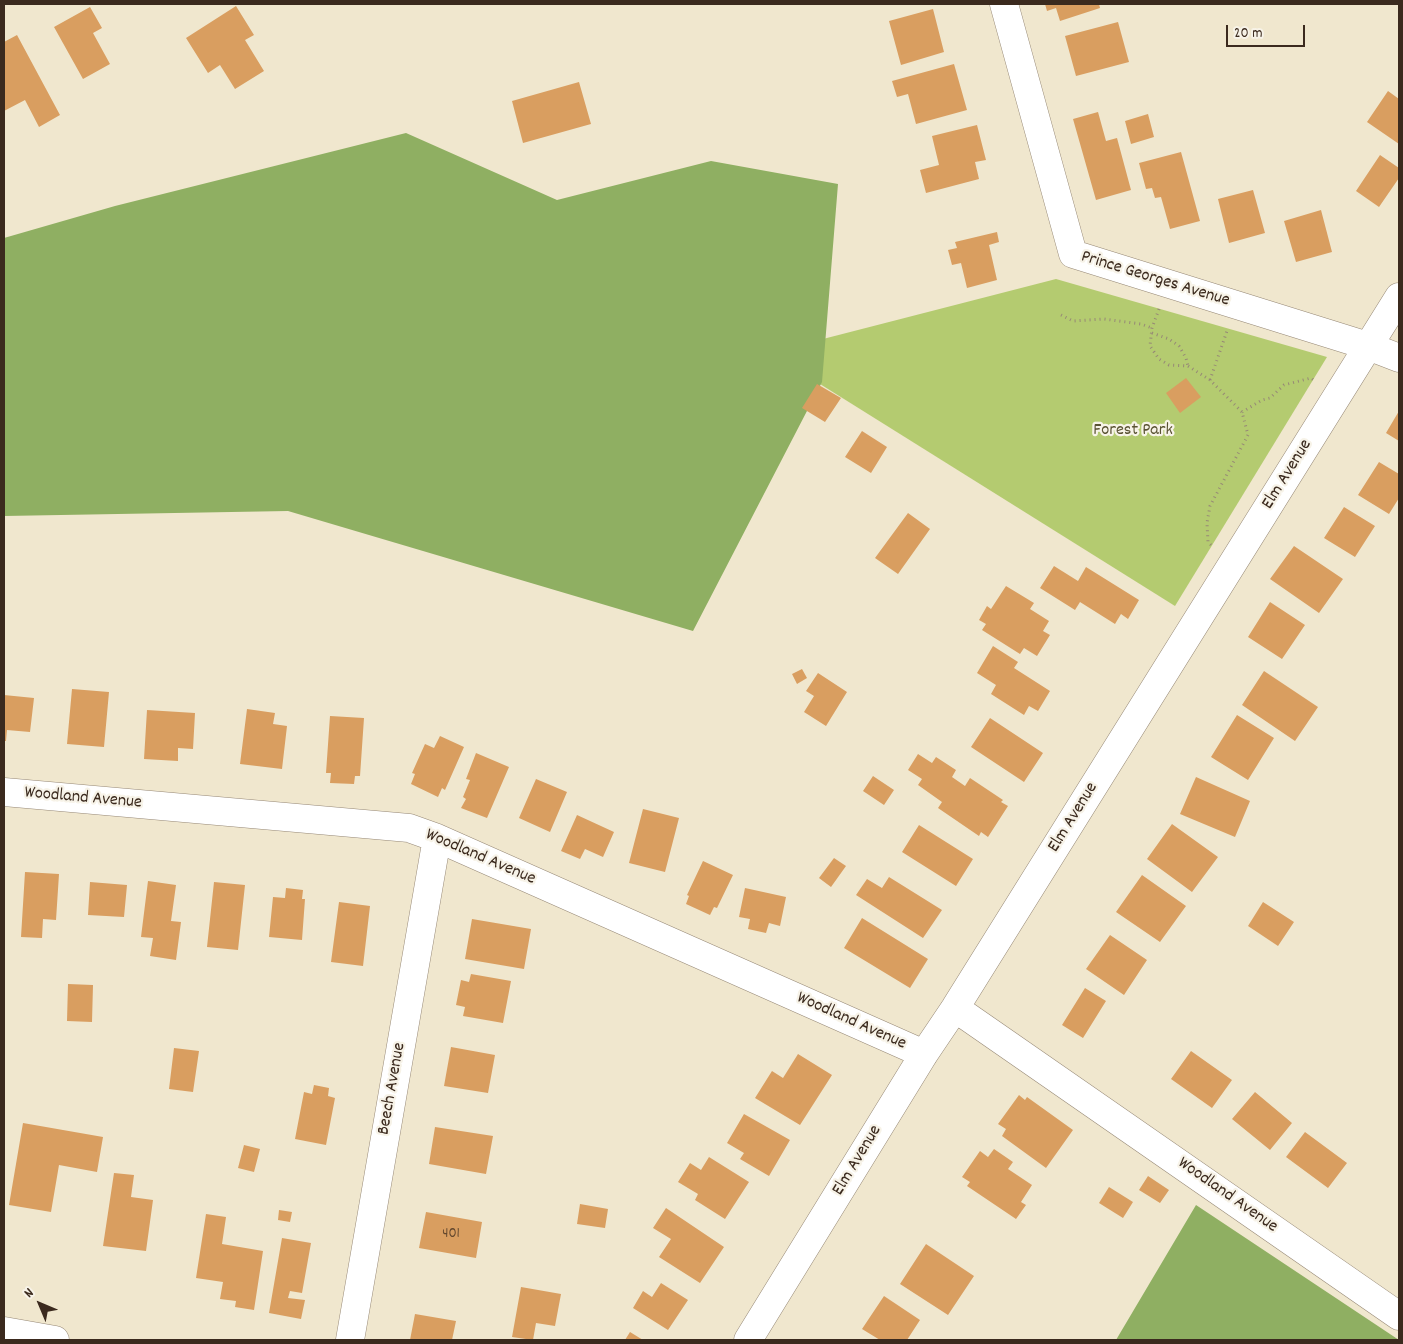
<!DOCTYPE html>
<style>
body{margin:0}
#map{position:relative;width:1403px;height:1344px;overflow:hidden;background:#f0e7ce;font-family:Dekko,sans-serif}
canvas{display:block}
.frame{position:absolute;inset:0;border:5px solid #3b2a1e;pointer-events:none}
.north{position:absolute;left:15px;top:1279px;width:50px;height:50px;-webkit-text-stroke:4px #f7f3e8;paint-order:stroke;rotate:315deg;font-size:14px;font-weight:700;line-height:20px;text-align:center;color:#3b2a1e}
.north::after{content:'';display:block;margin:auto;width:18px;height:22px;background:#3b2a1e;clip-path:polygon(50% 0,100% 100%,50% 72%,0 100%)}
.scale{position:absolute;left:1226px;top:25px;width:79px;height:22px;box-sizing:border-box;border:2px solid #3b2a1e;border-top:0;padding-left:6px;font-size:15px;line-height:18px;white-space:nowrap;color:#3b2a1e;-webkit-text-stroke:4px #f7f3e8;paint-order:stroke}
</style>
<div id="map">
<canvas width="1403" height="1344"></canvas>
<div class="frame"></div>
<div class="north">N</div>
<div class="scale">20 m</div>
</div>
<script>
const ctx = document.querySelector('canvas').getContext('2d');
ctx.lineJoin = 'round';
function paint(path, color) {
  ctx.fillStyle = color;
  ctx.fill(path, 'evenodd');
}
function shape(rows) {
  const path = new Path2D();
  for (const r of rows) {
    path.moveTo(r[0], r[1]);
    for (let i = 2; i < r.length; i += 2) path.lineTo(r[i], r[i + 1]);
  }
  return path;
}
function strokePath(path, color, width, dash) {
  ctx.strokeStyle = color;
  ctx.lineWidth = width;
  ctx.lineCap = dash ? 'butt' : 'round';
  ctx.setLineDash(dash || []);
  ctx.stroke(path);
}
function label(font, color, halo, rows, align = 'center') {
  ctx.font = font + ' Dekko,sans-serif';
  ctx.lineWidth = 4.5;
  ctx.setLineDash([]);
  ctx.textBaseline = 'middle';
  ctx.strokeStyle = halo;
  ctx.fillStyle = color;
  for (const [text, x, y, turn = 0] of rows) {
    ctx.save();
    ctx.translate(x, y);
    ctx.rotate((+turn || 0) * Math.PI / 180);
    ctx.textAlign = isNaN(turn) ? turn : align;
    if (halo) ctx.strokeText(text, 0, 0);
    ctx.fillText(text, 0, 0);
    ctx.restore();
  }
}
const green = shape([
 [1056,279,1327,357,1175,606,812,379,823,339]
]);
const forest = shape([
 [406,133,557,200,711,161,838,184,822,382,693,631,288,511,4,516,4,238,115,206],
 [1196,1205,1399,1340,1116,1340]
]);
const building = shape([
 [1045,4,1099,4,1100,8,1060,21,1056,8,1047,11],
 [236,6,254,35,245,40,264,71,235,89,220,65,208,73,186,38],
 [90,7,102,28,93,33,110,64,83,79,54,27],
 [933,9,944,52,901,65,889,21],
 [1118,22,1129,62,1076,76,1065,36],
 [17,35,60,115,39,127,25,100,4,111,4,42],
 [954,64,967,110,916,124,908,94,897,97,892,81],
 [579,82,591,124,523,143,512,101],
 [1388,91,1399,99,1399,144,1367,122],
 [1098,112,1106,141,1117,138,1131,190,1096,200,1073,119],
 [1148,114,1154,137,1131,144,1125,121],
 [977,125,986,160,975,162,979,179,926,193,920,170,939,165,932,136],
 [1181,152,1200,221,1170,229,1161,197,1155,198,1152,188,1146,189,1139,163],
 [1380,155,1399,168,1399,178,1379,207,1356,191],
 [1253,190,1265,233,1229,243,1218,199],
 [1321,210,1332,252,1296,262,1284,221],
 [997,232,999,242,989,245,997,280,967,288,961,263,952,265,948,250,957,248,955,242],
 [1186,378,1201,397,1180,413,1166,393],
 [817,384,841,398,825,422,802,408],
 [1399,411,1399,441,1386,433],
 [862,431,887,447,871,473,845,457],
 [1379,462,1399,474,1399,498,1389,514,1358,495],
 [1344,507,1375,526,1355,557,1324,538],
 [908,513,930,529,898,574,875,558],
 [1294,546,1343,579,1319,613,1270,579],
 [1054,566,1078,581,1086,567,1139,600,1128,619,1121,614,1115,624,1080,602,1075,610,1040,588],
 [1006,586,1034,603,1030,609,1049,621,1043,631,1050,635,1037,656,1024,648,1020,654,982,630,986,624,979,620,987,606,991,609],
 [1270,602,1305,625,1282,659,1248,637],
 [993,646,1018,662,1014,668,1050,691,1038,711,1029,706,1024,715,991,694,996,685,977,673],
 [802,669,807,678,797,684,792,674],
 [1264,671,1318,707,1295,741,1242,705],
 [818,673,847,692,826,726,804,712,814,696,806,691],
 [72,689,109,692,104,747,67,744],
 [4,695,34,698,30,732,7,730,6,741,4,741],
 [247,709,275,713,273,724,287,726,282,769,240,764],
 [147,710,195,713,193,749,178,748,178,761,144,759],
 [1237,715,1274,738,1248,780,1211,757],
 [330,716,364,718,360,776,355,776,354,784,330,783,331,773,326,773],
 [990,718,1043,753,1024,782,971,747],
 [440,736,464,747,445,790,442,788,438,797,411,784,415,774,412,773,425,744,434,748],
 [476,753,509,767,487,818,461,808,466,799,463,797,470,780,466,779],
 [918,754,932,763,936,757,956,770,952,777,965,786,970,778,1003,800,1001,802,1008,806,988,837,981,832,979,836,938,808,942,802,918,785,922,779,908,770],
 [873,776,894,790,884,805,863,791],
 [1196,777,1250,801,1235,837,1180,814],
 [536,779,567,792,550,832,519,818],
 [643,809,679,818,665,872,629,863],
 [577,815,614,832,603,857,585,849,580,859,561,851],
 [1172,824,1218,857,1192,892,1147,859],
 [919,825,973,859,956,886,902,852],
 [834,858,846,866,831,887,819,878],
 [703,861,733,875,717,908,714,907,710,915,686,904,689,896,687,895],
 [25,872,59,874,56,920,43,919,42,938,21,937],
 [1142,875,1186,906,1160,942,1116,912],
 [889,877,942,910,923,938,856,895,867,879,882,888],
 [148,881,176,885,171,921,181,922,176,960,150,956,153,938,141,937],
 [90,882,127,885,124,917,88,915],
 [214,882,245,885,238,950,207,947],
 [286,888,303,890,302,899,305,899,302,940,269,937,273,897,285,898],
 [745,888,786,897,780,926,769,923,766,933,748,929,750,919,739,917],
 [339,902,370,906,363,966,331,962],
 [1263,902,1294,922,1278,946,1248,926],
 [862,918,928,959,910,988,844,948],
 [472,919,531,929,524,969,465,959],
 [1110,935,1147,960,1124,995,1086,969],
 [471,974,511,981,503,1023,463,1016,465,1007,456,1005,461,980,469,982],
 [68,984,93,985,92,1022,67,1021],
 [1085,988,1106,1001,1083,1038,1062,1025],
 [451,1047,495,1055,488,1093,444,1086],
 [174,1048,199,1051,193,1092,169,1089],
 [1191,1051,1232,1080,1212,1108,1171,1079],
 [798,1054,832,1075,800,1125,755,1098,772,1071,783,1078],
 [314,1085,329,1088,328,1096,335,1098,326,1145,295,1139,304,1092,312,1094],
 [1255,1092,1292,1123,1270,1150,1232,1119],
 [1019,1095,1025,1100,1027,1097,1073,1130,1046,1168,1002,1136,1006,1129,998,1124],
 [744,1114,790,1140,769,1176,740,1159,744,1153,727,1143],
 [23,1123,103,1137,97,1172,59,1165,51,1212,9,1205],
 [435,1127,493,1136,486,1174,429,1164],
 [1305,1132,1347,1163,1328,1188,1286,1157],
 [244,1145,260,1149,254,1172,238,1168],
 [994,1149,1013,1162,1008,1169,1032,1185,1021,1202,1026,1205,1016,1219,967,1186,970,1182,962,1177,980,1151,988,1157],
 [709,1157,749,1182,725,1219,695,1200,698,1194,678,1182,690,1163,701,1170],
 [114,1173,134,1175,131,1197,153,1200,146,1251,103,1246],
 [1148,1176,1169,1190,1160,1203,1139,1190],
 [1109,1187,1133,1202,1123,1218,1099,1203],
 [580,1204,608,1209,605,1228,577,1224],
 [666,1208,724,1247,700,1283,659,1257,671,1239,653,1228],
 [279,1210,292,1212,290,1222,278,1220],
 [426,1212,482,1222,476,1258,419,1248],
 [206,1214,226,1217,222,1244,263,1251,254,1310,235,1307,236,1301,220,1299,223,1282,196,1278],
 [282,1238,311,1243,302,1293,290,1291,288,1298,305,1300,301,1319,269,1313],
 [926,1244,974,1276,948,1315,900,1284],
 [661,1283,688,1300,668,1330,633,1308,643,1291,652,1297],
 [521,1287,561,1294,555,1326,536,1323,533,1340,512,1337],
 [884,1296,920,1320,907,1340,880,1340,862,1329],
 [415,1314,456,1321,452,1340,410,1340],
 [630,1332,643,1340,625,1340]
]);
const path = shape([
 [1159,309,1152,328,1150,346,1159,359,1169,365,1188,366,1210,380,1242,412,1248,435,1210,506,1207,523,1208,542,1211,545],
 [1061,315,1073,321,1104,319,1141,324,1152,328],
 [1152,333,1169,339,1179,346,1186,358,1188,366],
 [1210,380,1227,331],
 [1242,412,1262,400,1270,398,1284,385,1311,378,1315,381]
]);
const minor = shape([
 [1004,4,1073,254,1368,346,1399,358],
 [4,792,409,828,437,838,924,1054],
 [955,1008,1399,1316],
 [4,1331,55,1340],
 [350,1340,437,838],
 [748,1340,924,1054,955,1008,1399,297]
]);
const numberNames = [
 ["401",451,1235]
];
const streetNames = [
 ["Prince Georges Avenue",1155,280,17],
 ["Elm Avenue",1288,475,-58],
 ["Woodland Avenue",83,799,5],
 ["Elm Avenue",1074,818,-58],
 ["Woodland Avenue",480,858,23],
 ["Woodland Avenue",851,1022,24],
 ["Beech Avenue",393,1089,-80],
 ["Elm Avenue",858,1161,-59],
 ["Woodland Avenue",1227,1196,35]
];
const parkNames = [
 ["Forest Park",1133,432]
];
paint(green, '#b4cb70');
paint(forest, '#8faf62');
paint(building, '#d99e60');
strokePath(minor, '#968876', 29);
strokePath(path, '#968876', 3, [1, 4]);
strokePath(minor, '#fff', 28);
label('15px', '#62472e', null, numberNames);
label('18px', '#3b2a1e', '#f7f3e8', streetNames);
label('18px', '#595232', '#f7f3e8', parkNames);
</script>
